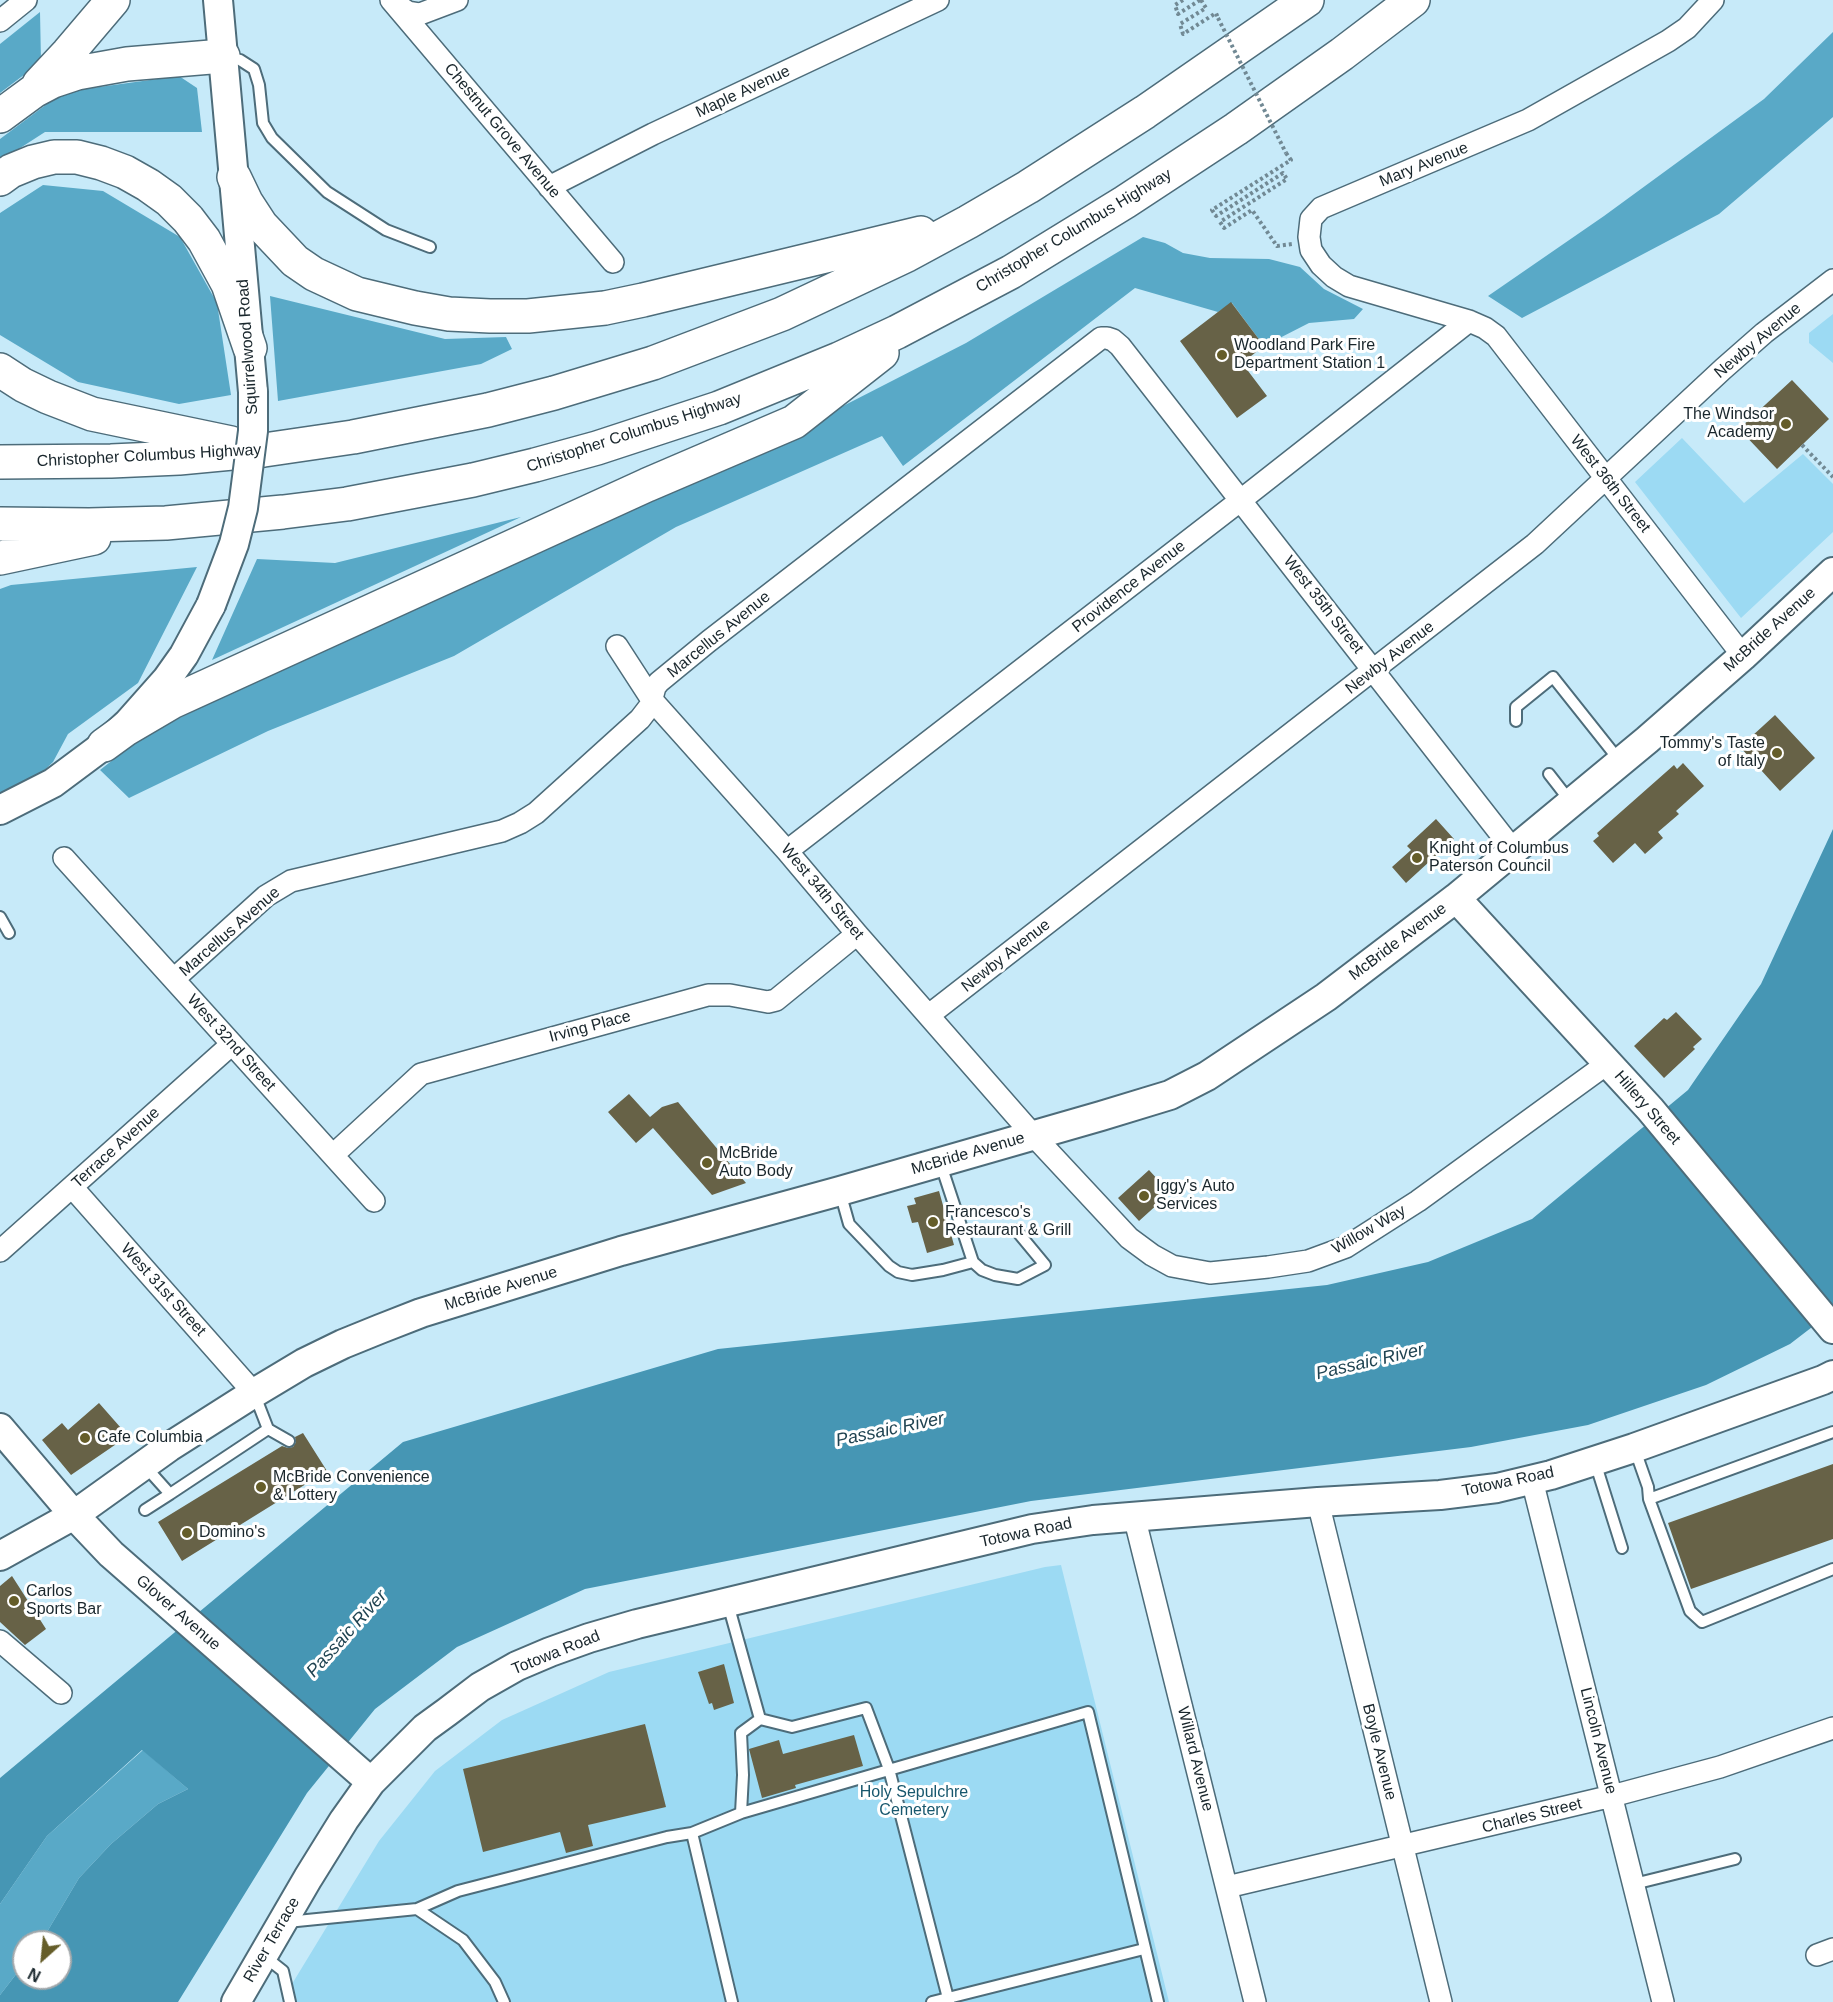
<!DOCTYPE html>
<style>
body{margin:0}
#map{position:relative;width:1833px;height:2002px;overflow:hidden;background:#c7eaf9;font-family:Arial,sans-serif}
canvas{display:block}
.north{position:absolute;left:12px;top:1930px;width:60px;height:60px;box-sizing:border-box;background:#fff;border:2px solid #a3a8ab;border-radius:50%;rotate:207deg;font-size:16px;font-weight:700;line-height:24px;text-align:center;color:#19262c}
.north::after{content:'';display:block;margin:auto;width:21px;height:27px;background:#655d29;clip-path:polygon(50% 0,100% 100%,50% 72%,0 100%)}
</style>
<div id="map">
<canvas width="1833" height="2002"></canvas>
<div class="north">N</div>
</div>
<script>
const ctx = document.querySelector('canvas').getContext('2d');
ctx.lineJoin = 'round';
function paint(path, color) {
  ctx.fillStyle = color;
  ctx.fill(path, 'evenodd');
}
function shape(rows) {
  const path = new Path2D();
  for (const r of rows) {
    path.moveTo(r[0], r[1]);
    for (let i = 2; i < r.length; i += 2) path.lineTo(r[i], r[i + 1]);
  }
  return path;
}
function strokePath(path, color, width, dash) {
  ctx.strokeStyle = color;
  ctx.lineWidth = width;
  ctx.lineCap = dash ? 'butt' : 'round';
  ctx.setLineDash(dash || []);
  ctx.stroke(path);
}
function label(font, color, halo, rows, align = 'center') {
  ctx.font = font + ' Arial,sans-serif';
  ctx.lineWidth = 6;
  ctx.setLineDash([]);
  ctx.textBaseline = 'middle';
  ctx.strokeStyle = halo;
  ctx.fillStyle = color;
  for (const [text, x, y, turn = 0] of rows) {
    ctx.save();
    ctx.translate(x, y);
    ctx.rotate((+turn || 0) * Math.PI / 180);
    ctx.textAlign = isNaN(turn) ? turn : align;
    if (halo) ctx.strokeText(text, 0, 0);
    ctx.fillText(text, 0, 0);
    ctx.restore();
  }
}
const green = shape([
 [1833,314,1833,363,1809,343,1809,333],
 [1682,438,1744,503,1803,454,1833,484,1833,532,1741,618,1635,482],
 [1061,1565,1169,2002,297,2002,292,1984,379,1841,435,1771,502,1720,609,1672,1045,1567]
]);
const forest = shape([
 [40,12,41,62,0,93,0,44],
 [1833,32,1833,117,1719,214,1522,318,1488,296,1604,216,1764,99],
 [179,76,197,88,202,132,45,132,0,161,0,139,63,92],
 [43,185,103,191,180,237,217,303,231,395,179,404,78,382,0,335,0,213],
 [1143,237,1165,243,1183,253,1210,258,1269,259,1300,267,1324,289,1363,309,1354,319,1309,323,1264,346,1232,303,1218,312,1135,288,903,466,882,436,676,527,454,656,268,731,129,798,100,770,142,737,289,663,767,445,966,343],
 [270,296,445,339,506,337,512,349,481,364,278,401],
 [521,517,212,660,257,559,335,563],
 [197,567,138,683,68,734,53,762,30,784,0,797,0,589,11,585],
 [143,1750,188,1789,158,1804,111,1844,79,1878,41,1942,24,1942,24,1964,0,1995,0,1904,47,1836]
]);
const water = shape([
 [1833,829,1833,1311,1790,1344,1706,1385,1588,1425,1471,1447,1031,1501,585,1589,457,1647,375,1709,307,1793,178,2002,0,2002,0,1995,24,1964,24,1978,60,1978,60,1942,41,1942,79,1878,111,1844,158,1804,188,1789,142,1750,47,1836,0,1904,0,1778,403,1442,718,1349,1327,1285,1428,1262,1532,1219,1688,1090,1761,984]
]);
const building = shape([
 [1231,302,1264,346,1242,363,1267,396,1237,418,1180,341],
 [1792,380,1829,419,1777,469,1739,429],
 [1775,715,1815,758,1780,791,1740,747],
 [1683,763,1704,786,1676,811,1679,814,1658,832,1663,838,1645,854,1635,843,1613,863,1593,841,1599,836,1597,833,1674,765,1677,769],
 [1436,819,1454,839,1406,883,1392,867,1411,850,1407,846],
 [1676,1012,1702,1039,1693,1047,1695,1049,1664,1078,1634,1046,1664,1018,1667,1020],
 [629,1094,650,1117,662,1107,678,1102,746,1183,712,1195,653,1128,636,1143,608,1112],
 [1149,1170,1170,1193,1139,1221,1118,1198],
 [939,1191,954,1245,927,1253,918,1222,912,1223,907,1206,916,1204,914,1198],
 [99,1403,128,1436,71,1475,42,1440,62,1423,68,1430],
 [303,1433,327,1471,182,1561,158,1522,282,1446,288,1448,293,1447,296,1442,295,1437],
 [1833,1464,1833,1539,1691,1589,1668,1523],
 [12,1576,46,1629,25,1645,0,1622,0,1586],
 [724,1664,734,1703,714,1710,712,1703,709,1704,698,1672],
 [645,1724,666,1807,588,1825,593,1846,566,1853,560,1832,483,1852,463,1769],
 [854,1735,863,1766,795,1785,796,1788,762,1798,749,1749,779,1740,783,1754]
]);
const path = shape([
 [1183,0,1175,5,1178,14,1200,0],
 [1201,0,1206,8,1180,24,1183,34,1216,13,1218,18],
 [1286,153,1291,160,1212,210,1216,216,1283,173,1287,179,1220,222,1224,228,1252,210,1277,246,1292,244],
 [1802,445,1833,477]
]);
const lane = shape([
 [226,57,240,60,254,69,259,85,263,123,272,138,327,192,386,230,430,247],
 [1516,721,1516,707,1553,677,1619,760],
 [1549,774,1570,801],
 [0,917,9,933],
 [840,1192,849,1224,889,1266,898,1272,912,1275,943,1270,973,1262,940,1162],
 [973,1262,982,1270,995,1275,1018,1279,1045,1265,1016,1230],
 [268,1429,289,1441],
 [1833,1432,1649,1499,1690,1611,1702,1622,1833,1569],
 [1635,1450,1648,1487,1649,1499],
 [1595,1462,1622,1548],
 [144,1465,170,1494,268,1429,254,1393],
 [145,1510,170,1494],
 [760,1719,792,1727,866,1708,889,1769,949,2002],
 [741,1813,1088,1712,1158,2002],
 [692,1833,732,2002],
 [1634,1884,1735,1859],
 [417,1909,458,1891,667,1837,692,1833,741,1813,743,1775,741,1733,760,1719,728,1604],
 [287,1922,417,1909,463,1940,495,1982,504,2002],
 [264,1956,283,1971,290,2002],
 [932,2002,1144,1949]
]);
const street = shape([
 [391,0,613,262],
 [1713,0,1687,28,1668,41,1528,120,1321,208,1311,219,1309,237,1311,250,1321,265,1334,277,1349,286,1469,321,1485,328,1496,336,1743,656],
 [397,5,408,12,420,14,457,0],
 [0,21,26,0],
 [549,187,653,134,938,0],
 [617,646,652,700,787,851,857,934,1033,1135,1129,1238,1152,1255,1172,1266,1210,1273,1268,1267,1308,1261,1346,1247,1418,1201,1608,1063],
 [787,851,1241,500,1469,321],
 [64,858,374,1201],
 [174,979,266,896,291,881,502,831,520,823,536,813,640,719,650,706,655,687,659,682,709,641,1101,338,1107,338,1113,340,1120,346,1514,851],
 [929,1015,1535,544,1723,369,1764,333,1833,280],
 [333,1155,421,1074,708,995,730,995,768,1002,776,1000,857,934],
 [72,1187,254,1393],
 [0,1251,232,1044],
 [1532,1480,1663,2002],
 [1318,1502,1441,2002],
 [1134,1516,1255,2002],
 [0,1641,61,1693],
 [1227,1887,1612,1796,1720,1767,1833,1728],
 [1817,1955,1833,1949]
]);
const secondary = shape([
 [218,0,253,392],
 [0,810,53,783,104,745,128,723,167,679,184,655,211,605],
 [1456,898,1650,1109,1833,1329],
 [0,1428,74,1515,111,1554,371,1782],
 [0,1556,74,1515,169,1447,254,1393,304,1363,343,1344,380,1329,421,1313,621,1251,840,1191,1101,1116,1170,1095,1207,1076,1326,997,1456,898,1647,740,1743,656,1833,572],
 [236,2002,308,1878,344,1820,371,1782,425,1728,447,1712,480,1687,517,1666,550,1652,589,1638,637,1624,1032,1529,1093,1520,1318,1502,1440,1495,1497,1488,1551,1475,1634,1448,1823,1380,1833,1375]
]);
const highway = shape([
 [39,84,68,53,113,0],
 [0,116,34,91,53,81,77,73,127,64,223,56],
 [234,177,246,202,261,225,295,261,314,274,357,294,415,308,449,314,490,316,528,316,605,308,643,300,921,233],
 [0,179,11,171,33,162,54,157,77,157,101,163,125,172,148,185,169,200,188,219,204,240,228,284,250,348],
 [0,370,23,385,48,397,92,414,231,443],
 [0,462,111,461,179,458,264,450,353,437,488,410,554,393,653,363,782,314,907,255,968,222,1028,187,1145,112,1307,0],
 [0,524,89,525,166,523,283,512,347,504,473,480,535,465,597,448,719,408,839,359,897,332,1011,272,1125,202,1236,129,1342,54,1413,0],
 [0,558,94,538],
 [104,745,126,729,172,702,647,485,794,422,882,353]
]);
const pathBridge = shape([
 [1218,18,1286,153]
]);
const secondaryBridge = shape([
 [211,605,234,544,243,508,253,431,253,392]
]);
const markers = [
 [1222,355,6,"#655d29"],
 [1786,424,6,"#655d29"],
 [1777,753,6,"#655d29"],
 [1417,858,6,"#655d29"],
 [707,1163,6,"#655d29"],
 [1144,1196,6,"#655d29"],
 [933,1222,6,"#655d29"],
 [85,1438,6,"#655d29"],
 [261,1487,6,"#655d29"],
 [187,1533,6,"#655d29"],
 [14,1601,6,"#655d29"]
];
const streetNames = [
 ["Maple Avenue",743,92,-25],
 ["Chestnut Grove Avenue",502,131,50],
 ["Mary Avenue",1424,165,-22],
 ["Christopher Columbus Highway",1074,231,-31],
 ["Newby Avenue",1758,341,-40],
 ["Squirrelwood Road",248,347,-94],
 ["Christopher Columbus Highway",634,433,-18],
 ["Christopher Columbus Highway",149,456,-3],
 ["West 36th Street",1610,484,52],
 ["Providence Avenue",1129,587,-38],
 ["West 35th Street",1323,605,52],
 ["McBride Avenue",1770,630,-42],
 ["Marcellus Avenue",719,635,-39],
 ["Newby Avenue",1390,658,-38],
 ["West 34th Street",822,892,50],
 ["Marcellus Avenue",230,932,-41],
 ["McBride Avenue",1398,942,-37],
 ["Newby Avenue",1006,956,-38],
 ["Irving Place",590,1027,-15],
 ["West 32nd Street",231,1043,48],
 ["Hillery Street",1647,1108,49],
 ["Terrace Avenue",116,1148,-42],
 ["McBride Avenue",968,1154,-16],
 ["Willow Way",1369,1230,-30],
 ["McBride Avenue",501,1289,-17],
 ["West 31st Street",163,1290,48],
 ["Totowa Road",1508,1482,-12],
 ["Totowa Road",1026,1533,-12],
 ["Glover Avenue",178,1613,41],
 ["Totowa Road",556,1653,-22],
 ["Lincoln Avenue",1598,1741,76],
 ["Boyle Avenue",1379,1752,76],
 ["Willard Avenue",1195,1759,76],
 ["Charles Street",1532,1816,-14],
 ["River Terrace",272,1940,-60]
];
const poiNames = [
 ["Woodland Park Fire",1234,346],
 ["Department Station 1",1234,364],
 ["The Windsor",1774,415,"right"],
 ["Academy",1774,433,"right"],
 ["Tommy's Taste",1765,744,"right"],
 ["of Italy",1765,762,"right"],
 ["Knight of Columbus",1429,849],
 ["Paterson Council",1429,867],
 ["McBride",719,1154],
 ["Auto Body",719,1172],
 ["Iggy's Auto",1156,1187],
 ["Services",1156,1205],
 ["Francesco's",945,1213],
 ["Restaurant & Grill",945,1231],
 ["Cafe Columbia",97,1438],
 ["McBride Convenience",273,1478],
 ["& Lottery",273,1496],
 ["Domino's",199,1533],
 ["Carlos",26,1592],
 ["Sports Bar",26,1610]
];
const parkNames = [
 ["Holy Sepulchre",914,1793],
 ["Cemetery",914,1811]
];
const waterNames = [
 ["Passaic River",1370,1362,-13],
 ["Passaic River",890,1430,-12],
 ["Passaic River",347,1634,-48]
];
paint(green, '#9cdaf3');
paint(forest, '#59a9c7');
paint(water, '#4696b4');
paint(building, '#676247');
strokePath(lane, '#4d6c7a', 14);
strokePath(street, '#4d6c7a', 24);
strokePath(secondary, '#4d6c7a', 32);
strokePath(highway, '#4d6c7a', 36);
strokePath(path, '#718994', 4, [3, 3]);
strokePath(lane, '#fff', 10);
strokePath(street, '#fff', 21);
strokePath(secondary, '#fff', 28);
strokePath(highway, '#fff', 33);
strokePath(secondaryBridge, '#4d6c7a', 32, []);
strokePath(pathBridge, '#718994', 4, [3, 3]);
strokePath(secondaryBridge, '#fff', 28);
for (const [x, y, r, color] of markers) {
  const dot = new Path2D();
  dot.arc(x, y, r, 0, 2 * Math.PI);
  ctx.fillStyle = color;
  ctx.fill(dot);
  strokePath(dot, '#fff', 2);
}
label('16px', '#19262c', '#fff', streetNames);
label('16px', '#19262c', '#fff', poiNames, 'left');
label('16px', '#17576d', '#fff', parkNames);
label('italic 18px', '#1f4351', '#fff', waterNames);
</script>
